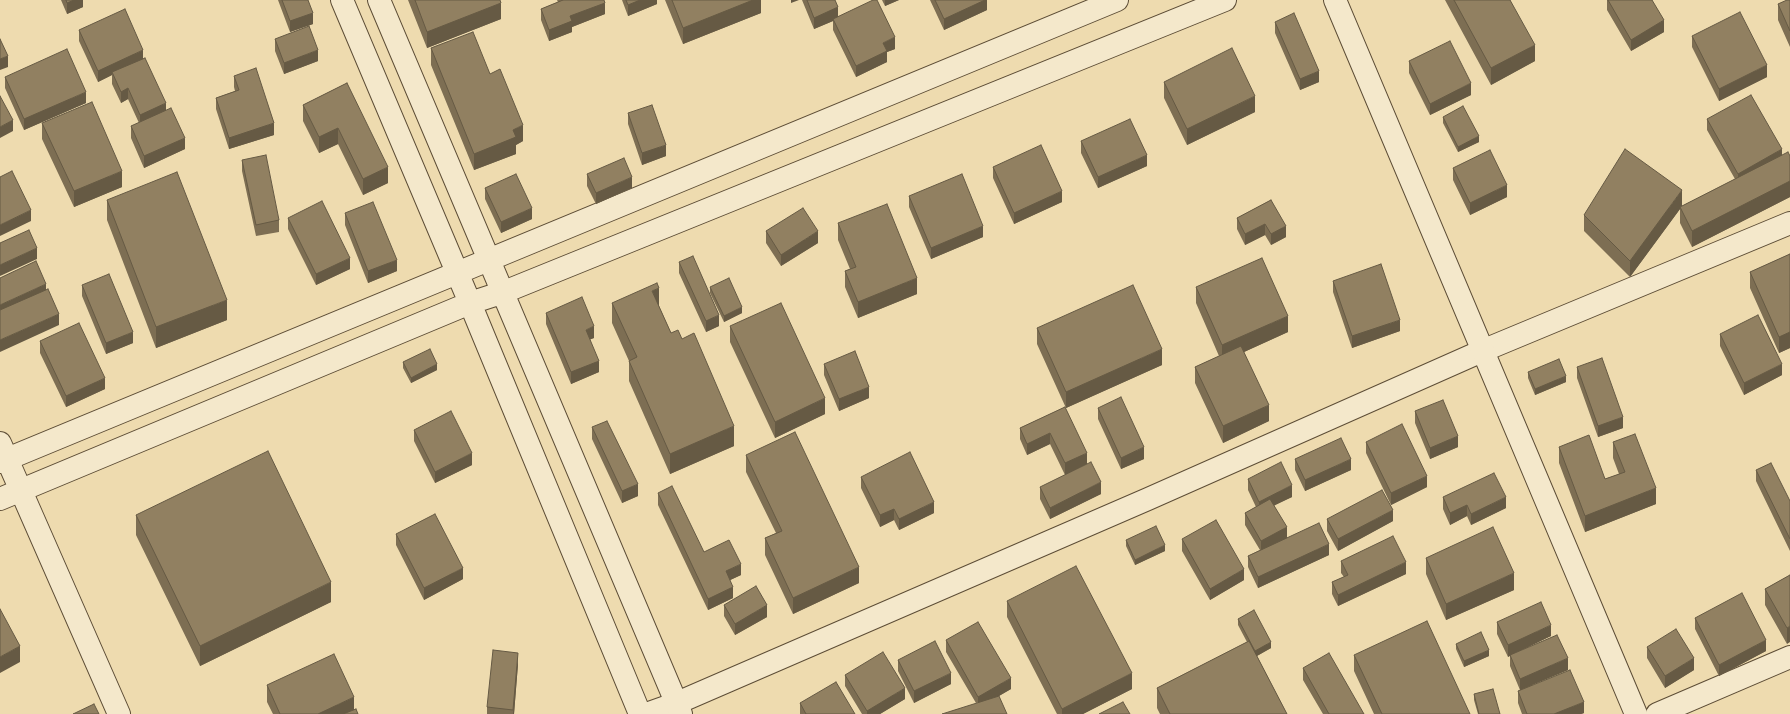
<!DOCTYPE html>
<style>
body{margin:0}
canvas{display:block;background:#eedbaf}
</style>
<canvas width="1790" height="714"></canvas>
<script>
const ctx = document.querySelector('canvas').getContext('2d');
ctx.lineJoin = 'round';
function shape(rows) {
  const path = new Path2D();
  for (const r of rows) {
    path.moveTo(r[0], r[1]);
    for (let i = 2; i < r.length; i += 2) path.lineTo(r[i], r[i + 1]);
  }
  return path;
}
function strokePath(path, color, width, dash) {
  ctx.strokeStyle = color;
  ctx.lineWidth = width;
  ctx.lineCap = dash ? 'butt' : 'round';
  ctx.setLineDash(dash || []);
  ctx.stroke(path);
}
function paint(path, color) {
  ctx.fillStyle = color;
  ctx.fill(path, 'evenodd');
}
const minor = shape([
 [0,443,119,714],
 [646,714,677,703,1148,499,1482,351,1790,223],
 [1657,714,1790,657]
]);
const tertiary = shape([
 [342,0,470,303,640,714],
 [379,0,681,714],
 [1335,0,1636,714],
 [0,462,1117,0],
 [0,499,470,303,504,292,1225,0]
]);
const wall = shape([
 [61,0,83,0,83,7,67,14],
 [278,0,308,0,313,24,290,32],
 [408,0,500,0,501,19,427,48],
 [557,0,604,0,605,14,572,27,572,32,549,41,541,20,541,9,558,2],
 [622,0,657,0,657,4,628,16],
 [665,0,761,0,761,13,683,44],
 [802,0,835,0,838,16,895,49,887,52,887,62,856,77,833,30,833,21,814,29],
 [882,0,899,0,885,6],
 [930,0,987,0,987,10,944,30],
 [1445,0,1510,0,1535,61,1491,85],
 [1607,0,1652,0,1664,32,1631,51,1607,10],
 [1790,0,1790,47,1778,20,1778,4],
 [1275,22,1319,82,1300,90,1275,33],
 [79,30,143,58,166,111,185,149,144,168,131,138,131,126,139,123,128,99,121,103,112,84,112,75,98,82,79,41],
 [1692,36,1767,77,1719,101,1692,47],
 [275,39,318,61,284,74,275,51],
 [431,48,490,74,523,141,516,145,516,154,474,170,431,65],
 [1409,61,1471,95,1430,115,1409,73],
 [234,76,274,135,229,149,216,109,216,98,235,91,234,87],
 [5,77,86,103,24,130,5,88],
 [1164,82,1255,112,1187,145,1164,98],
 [347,83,388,183,363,195,338,144,319,153,303,121,303,105],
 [628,113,666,156,642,165,628,124],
 [1443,117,1479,142,1458,152,1443,123],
 [1707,119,1782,155,1790,156,1790,197,1692,247,1680,223,1680,209,1630,277,1584,231,1584,215,1682,206,1735,179,1707,130],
 [42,123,122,187,74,207,42,139],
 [1081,141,1147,166,1098,188,1081,153],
 [242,160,279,220,279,232,256,236,242,171],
 [993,167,1062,202,1014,224,993,178],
 [1453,168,1507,197,1470,215,1453,180],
 [587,174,632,188,596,204,587,186],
 [485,188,532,219,501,233,485,199],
 [909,196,983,237,931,259,909,207],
 [107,200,227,320,156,348,107,220],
 [1271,200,1286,237,1271,245,1265,235,1245,245,1237,229,1237,218],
 [345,213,397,271,368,283,345,225],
 [288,218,350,269,316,285,288,229],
 [838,223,917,294,858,318,845,287,845,271,850,269,838,240],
 [766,231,818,243,781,266,766,243],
 [1790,254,1790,348,1779,353,1750,288,1750,272],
 [679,262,719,326,706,332,679,273],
 [1333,281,1400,331,1352,348,1333,292],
 [82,285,133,343,106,354,82,296],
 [710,287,742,313,724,322,710,293],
 [1196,287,1288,332,1244,352,1269,421,1223,443,1195,383,1195,367,1219,356,1196,303],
 [612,303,659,306,671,333,734,446,670,474,629,381,629,361,612,323],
 [546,313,594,338,590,339,599,372,571,384,546,324],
 [730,326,825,414,775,438,730,342],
 [1037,328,1162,365,1066,408,1037,344],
 [1720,334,1782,375,1744,395,1720,346],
 [40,341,105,389,66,407,40,353],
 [403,362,437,370,411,383,403,368],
 [824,364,869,398,839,411,824,375],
 [1577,367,1623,428,1598,437,1577,378],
 [1528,372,1566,382,1535,395,1528,378],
 [1065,407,1087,464,1065,475,1050,444,1027,455,1020,439,1020,428],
 [1098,408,1144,459,1121,469,1098,419],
 [1415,411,1458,447,1430,459,1415,423],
 [592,427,638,496,622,503,592,439],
 [414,430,472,465,435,483,414,441],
 [1366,442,1427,487,1391,505,1366,453],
 [1613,442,1656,504,1585,532,1559,463,1559,447,1605,479,1619,474,1613,458],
 [746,455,859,583,793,614,765,555,765,538,776,533,746,472],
 [1295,459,1351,470,1305,491,1295,470],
 [1756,470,1790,501,1790,551,1756,481],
 [861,477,934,513,899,530,894,520,880,527,861,488],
 [1248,479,1292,497,1274,505,1287,538,1329,555,1258,588,1248,567,1248,556,1260,550,1245,525,1245,513,1256,507,1248,490],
 [1040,487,1101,494,1050,519,1040,499],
 [658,493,704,552,741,575,730,580,733,598,708,610,658,505],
 [1443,497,1506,508,1471,525,1467,516,1450,525,1443,509],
 [136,515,331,602,200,666,136,535],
 [1327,519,1393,521,1338,551,1327,531],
 [396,534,463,579,424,600,396,545],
 [1182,539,1244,580,1210,600,1182,551],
 [1126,540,1165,551,1135,565,1126,546],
 [1426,558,1514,590,1446,620,1426,574],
 [1341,561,1406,574,1338,606,1332,594,1332,582,1344,577,1341,573],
 [1790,575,1787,644,1765,605,1765,589],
 [1007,601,1132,689,1083,714,1057,714,1007,617],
 [724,605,767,617,735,635,724,616],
 [1695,618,1766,651,1719,676,1695,629],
 [1238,619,1271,648,1257,656,1287,714,1160,714,1157,708,1157,688,1247,642,1238,625],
 [1497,622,1551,636,1512,654,1568,670,1532,685,1584,713,1581,714,1522,714,1518,703,1518,691,1520,690,1510,666,1510,655,1508,657,1497,634],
 [946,640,1011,689,999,696,976,703,946,652],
 [1456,644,1489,656,1464,667,1456,649],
 [1647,647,1694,670,1665,688,1647,658],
 [1354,655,1470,714,1374,714,1354,671],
 [898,660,951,684,914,703,898,671],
 [518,664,514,714,487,714,487,707],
 [1303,668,1364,714,1323,714,1303,680],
 [845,675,905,699,880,714,862,714,845,686],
 [267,685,354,710,358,714,273,714,267,702],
 [1474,694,1500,714,1478,714,1474,700],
 [800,703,855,714,800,714]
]);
const shadedWall = shape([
 [74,0,83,0,83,7,67,14,67,3],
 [640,0,657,0,657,4,628,16,628,5],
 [753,0,761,0,761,13,683,44,683,28],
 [791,0,799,0,791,3],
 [885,0,899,0,885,6],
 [985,0,987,0,987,10,944,30,944,19],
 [501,3,501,19,427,48,427,32],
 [605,3,605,14,572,27,572,32,549,41,549,30,570,16],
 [838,7,838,19,833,19,833,21,814,29,814,18],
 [313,13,313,24,290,32,290,21],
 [1664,20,1664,32,1631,51,1631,40],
 [895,37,895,49,887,52,887,62,856,77,856,66,883,43],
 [1535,45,1535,61,1491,85,1491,68],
 [143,50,143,61,112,72,112,75,98,82,98,71],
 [318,50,318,61,284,74,284,63],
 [8,56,8,67,0,70,0,59],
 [1767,65,1767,77,1719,101,1719,89],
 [1319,71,1319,82,1300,90,1300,79],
 [1471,83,1471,95,1430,115,1430,104],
 [128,88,128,99,121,103,121,92],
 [86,92,86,103,24,130,24,119],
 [1255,96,1255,112,1187,145,1187,129],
 [166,103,166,115,140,126,140,115],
 [13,120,13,131,0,138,0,127],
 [274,123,274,135,229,149,229,138],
 [523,125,523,141,516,145,516,154,474,170,474,154,513,130],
 [338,128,338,144,319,153,319,137],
 [1479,136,1479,142,1458,152,1458,147],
 [185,138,185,149,144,168,144,156],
 [666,145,666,156,642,165,642,153],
 [1782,149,1782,160,1738,185,1738,174],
 [1147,155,1147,166,1098,188,1098,177],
 [388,167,388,183,363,195,363,179],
 [122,171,122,187,74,207,74,191],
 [632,177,632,188,596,204,596,193],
 [1790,181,1790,197,1692,247,1692,231],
 [1507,185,1507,197,1470,215,1470,203],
 [1682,190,1682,206,1680,207,1680,209,1630,277,1630,261],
 [1062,191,1062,202,1014,224,1014,213],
 [532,208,532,219,501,233,501,222],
 [31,210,31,221,0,236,0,225],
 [1265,224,1265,235,1245,245,1245,234],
 [983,226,983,237,931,259,931,248],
 [1286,226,1286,237,1271,245,1271,234],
 [818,231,818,243,781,266,781,255],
 [37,248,37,259,0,276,0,265],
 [350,258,350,269,316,285,316,274],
 [397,260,397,271,368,283,368,271],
 [917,278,917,294,858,318,858,302],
 [46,284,46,295,0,317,0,305],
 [659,288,659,308,652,291],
 [227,300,227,320,156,348,156,327],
 [742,307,742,313,724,322,724,316],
 [59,314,59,325,0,352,0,340],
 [719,315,719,326,706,332,706,321],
 [1288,316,1288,332,1222,362,1222,345],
 [1400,320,1400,331,1352,348,1352,336],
 [594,326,594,338,586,341,586,330],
 [133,332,133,343,106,354,106,343],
 [1790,332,1790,348,1779,353,1779,337],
 [1162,349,1162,365,1066,408,1066,392],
 [599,361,599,372,571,384,571,372],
 [437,364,437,370,411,383,411,378],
 [1782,364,1782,375,1744,395,1744,383],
 [1566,376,1566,382,1535,395,1535,389],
 [105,378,105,389,66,407,66,396],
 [869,387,869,398,839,411,839,399],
 [825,398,825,414,775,438,775,422],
 [1269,405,1269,421,1223,443,1223,426],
 [1623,417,1623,428,1598,437,1598,426],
 [734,426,734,446,670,474,670,454],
 [1050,433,1050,444,1027,455,1027,444],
 [1458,436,1458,447,1430,459,1430,448],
 [1144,447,1144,459,1121,469,1121,458],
 [472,453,472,465,435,483,435,472],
 [1087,453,1087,464,1065,475,1065,463],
 [1351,459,1351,470,1305,491,1305,480],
 [1427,476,1427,487,1391,505,1391,493],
 [1101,482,1101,494,1050,519,1050,508],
 [638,484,638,496,622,503,622,491],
 [1292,485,1292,497,1259,513,1259,502],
 [1656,488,1656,504,1585,532,1585,516],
 [1506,497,1506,508,1471,525,1471,514],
 [934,502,934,513,899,530,899,519],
 [1467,505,1467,516,1450,525,1450,513],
 [894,509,894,520,880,527,880,515],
 [1393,510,1393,521,1338,551,1338,539],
 [1287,527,1287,538,1261,553,1261,541],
 [1329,544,1329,555,1258,588,1258,577],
 [1165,545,1165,551,1135,565,1135,560],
 [1406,562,1406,574,1338,606,1338,595],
 [741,564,741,575,726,582,726,571],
 [859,567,859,583,793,614,793,598],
 [463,568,463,579,424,600,424,588],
 [1244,569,1244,580,1210,600,1210,589],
 [1514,573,1514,590,1446,620,1446,604],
 [331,582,331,602,200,666,200,646],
 [733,587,733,598,708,610,708,599],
 [767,605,767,617,735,635,735,624],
 [1551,625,1551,636,1508,657,1508,645],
 [1790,626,1790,642,1787,644,1787,628],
 [1766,640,1766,651,1719,676,1719,665],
 [1271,642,1271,648,1255,657,1255,651],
 [20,646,20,662,0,673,0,657],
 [1489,650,1489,656,1464,667,1464,661],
 [518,653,518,664,514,714,513,714],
 [1568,658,1568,670,1520,690,1520,679],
 [1694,658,1694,670,1665,688,1665,676],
 [951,673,951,684,914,703,914,691],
 [1132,673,1132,689,1083,714,1062,714,1062,709],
 [1011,678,1011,689,978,708,978,697],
 [905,688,905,699,880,714,867,714,867,711],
 [354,697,354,713,352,714,318,714],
 [1584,702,1584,713,1581,714,1554,714]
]);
const building = shape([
 [66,0,74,0,67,3,66,0],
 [282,0,308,0,313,13,290,21,282,0],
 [415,0,500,0,501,3,427,32,415,0],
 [563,0,604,0,605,3,570,16,572,21,549,30,541,9,563,0],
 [626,0,640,0,628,5,626,0],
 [672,0,753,0,683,28,672,0],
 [807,0,835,0,838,7,814,18,807,0],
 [873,0,877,0,895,37,883,43,887,51,856,66,833,19,873,0],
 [935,0,985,0,944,19,935,0],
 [1454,0,1510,0,1535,45,1491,68,1454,0],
 [1608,0,1652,0,1664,20,1631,40,1608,0],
 [1787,0,1790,0,1790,31,1778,4,1787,0],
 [125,9,143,50,98,71,79,30,125,9],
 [1740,12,1767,65,1719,89,1692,36,1740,12],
 [1294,13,1319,71,1300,79,1275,22,1294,13],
 [309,26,318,50,284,63,275,39,309,26],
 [473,32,490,74,500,69,523,125,513,130,516,137,474,154,431,48,473,32],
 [0,39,8,56,0,59,0,39],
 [1450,41,1471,83,1430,104,1409,61,1450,41],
 [1232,48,1255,96,1187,129,1164,82,1232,48],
 [67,49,86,92,24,119,5,77,67,49],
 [145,58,166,103,140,115,128,88,121,92,112,72,145,58],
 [256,68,274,123,229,138,216,98,239,90,234,76,256,68],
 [347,83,388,167,363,179,338,128,319,137,303,105,347,83],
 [1751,95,1782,149,1738,174,1707,119,1751,95],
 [0,96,13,120,0,127,0,96],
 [92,102,122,171,74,191,42,123,92,102],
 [652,105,666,145,642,153,628,113,652,105],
 [1463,106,1479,136,1458,147,1443,117,1463,106],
 [171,108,185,138,144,156,131,126,171,108],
 [1130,119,1147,155,1098,177,1081,141,1130,119],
 [1041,145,1062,191,1014,213,993,167,1041,145],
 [1625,149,1682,190,1630,261,1584,215,1625,149],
 [1490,150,1507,185,1470,203,1453,168,1490,150],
 [1788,152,1790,156,1790,181,1692,231,1680,207,1788,152],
 [266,155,279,220,256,225,242,160,266,155],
 [624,158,632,177,596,193,587,174,624,158],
 [12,171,31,210,0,225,0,177,12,171],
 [177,172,227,300,156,327,107,200,177,172],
 [516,174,532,208,501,222,485,188,516,174],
 [962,174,983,226,931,248,909,196,962,174],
 [1271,200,1286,226,1271,234,1265,224,1245,234,1237,218,1271,200],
 [322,201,350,258,316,274,288,218,322,201],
 [373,202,397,260,368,271,345,213,373,202],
 [887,204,917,278,858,302,845,271,856,267,838,223,887,204],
 [803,208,818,231,781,255,766,231,803,208],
 [29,230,37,248,0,265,0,243,29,230],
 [1790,254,1790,332,1779,337,1750,272,1790,254],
 [693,256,719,315,706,321,679,262,693,256],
 [1262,258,1288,316,1222,345,1196,287,1262,258],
 [36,261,46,284,0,305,0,278,36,261],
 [1381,264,1400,320,1352,336,1333,281,1381,264],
 [109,274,133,332,106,343,82,285,109,274],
 [729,278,742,307,724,316,710,287,729,278],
 [657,283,659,288,652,291,671,333,678,330,682,339,694,333,734,426,670,454,629,361,637,357,612,303,657,283],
 [1133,285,1162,349,1066,392,1037,328,1133,285],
 [48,289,59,314,0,340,0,310,48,289],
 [582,297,594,326,586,330,599,361,571,372,546,313,582,297],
 [781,303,825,398,775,422,730,326,781,303],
 [1758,315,1782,364,1744,383,1720,334,1758,315],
 [79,323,105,378,66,396,40,341,79,323],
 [1241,346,1269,405,1223,426,1195,367,1241,346],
 [430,349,437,364,411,378,403,362,430,349],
 [855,351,869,387,839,399,824,364,855,351],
 [1602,358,1623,417,1598,426,1577,367,1602,358],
 [1559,359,1566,376,1535,389,1528,372,1559,359],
 [1121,397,1144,447,1121,458,1098,408,1121,397],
 [1443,400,1458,436,1430,448,1415,411,1443,400],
 [1065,407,1087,453,1065,463,1050,433,1027,444,1020,428,1065,407],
 [451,411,472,453,435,472,414,430,451,411],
 [607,421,638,484,622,491,592,427,607,421],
 [1402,424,1427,476,1391,493,1366,442,1402,424],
 [795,432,859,567,793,598,765,538,782,531,746,455,795,432],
 [1635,434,1656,488,1585,516,1559,447,1589,435,1605,479,1625,472,1613,442,1635,434],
 [1341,438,1351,459,1305,480,1295,459,1341,438],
 [268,451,331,582,200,646,136,515,268,451],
 [910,452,934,502,899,519,894,509,880,515,861,477,910,452],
 [1091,462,1101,482,1050,508,1040,487,1091,462],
 [1281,462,1292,485,1259,502,1248,479,1281,462],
 [1771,463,1790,501,1790,539,1756,470,1771,463],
 [1494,473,1506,497,1471,514,1467,505,1450,513,1443,497,1494,473],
 [672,486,704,552,729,540,741,564,726,571,733,587,708,599,658,493,672,486],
 [1382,490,1393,510,1338,539,1327,519,1382,490],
 [1270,499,1287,527,1261,541,1245,513,1270,499],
 [435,514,463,568,424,588,396,534,435,514],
 [1216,520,1244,569,1210,589,1182,539,1216,520],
 [1319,523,1329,544,1258,577,1248,556,1319,523],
 [1156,526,1165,545,1135,560,1126,540,1156,526],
 [1493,527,1514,573,1446,604,1426,558,1493,527],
 [1393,536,1406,562,1338,595,1332,582,1348,575,1341,561,1393,536],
 [1076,566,1132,673,1062,709,1007,601,1076,566],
 [1790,575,1790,626,1787,628,1765,589,1790,575],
 [756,586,767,605,735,624,724,605,756,586],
 [1742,593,1766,640,1719,665,1695,618,1742,593],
 [1541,602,1551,625,1508,645,1497,622,1541,602],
 [0,609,20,646,0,657,0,609],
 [1254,610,1271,642,1255,651,1238,619,1254,610],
 [1427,621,1470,714,1382,714,1354,655,1427,621],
 [978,622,1011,678,978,697,946,640,978,622],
 [1676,629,1694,658,1665,676,1647,647,1676,629],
 [1481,632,1489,650,1464,661,1456,644,1481,632],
 [1557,635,1568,658,1520,679,1510,655,1557,635],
 [935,641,951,673,914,691,898,660,935,641],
 [1249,641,1287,714,1170,714,1157,688,1249,641],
 [493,650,518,653,513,710,487,707,493,650],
 [883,652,905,688,867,711,845,675,883,652],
 [1329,653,1364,714,1329,714,1303,668,1329,653],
 [334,654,354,697,318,714,280,714,267,685,334,654],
 [1570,670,1584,702,1554,714,1527,714,1518,691,1570,670],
 [836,682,855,714,806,714,800,703,836,682],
 [1493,689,1500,714,1479,714,1474,694,1493,689],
 [999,696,1007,714,942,714,999,696],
 [1123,702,1130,714,1099,714,1123,702],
 [94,704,99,714,73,714,94,704],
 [356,709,358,714,343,714,356,709]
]);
strokePath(minor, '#5d4d36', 24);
strokePath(tertiary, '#5d4d36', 24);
strokePath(minor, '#f4e8cb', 22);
strokePath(tertiary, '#f4e8cb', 22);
paint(wall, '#7d6e53');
paint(shadedWall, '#665a44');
paint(building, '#918061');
strokePath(building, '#665a44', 1);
</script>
